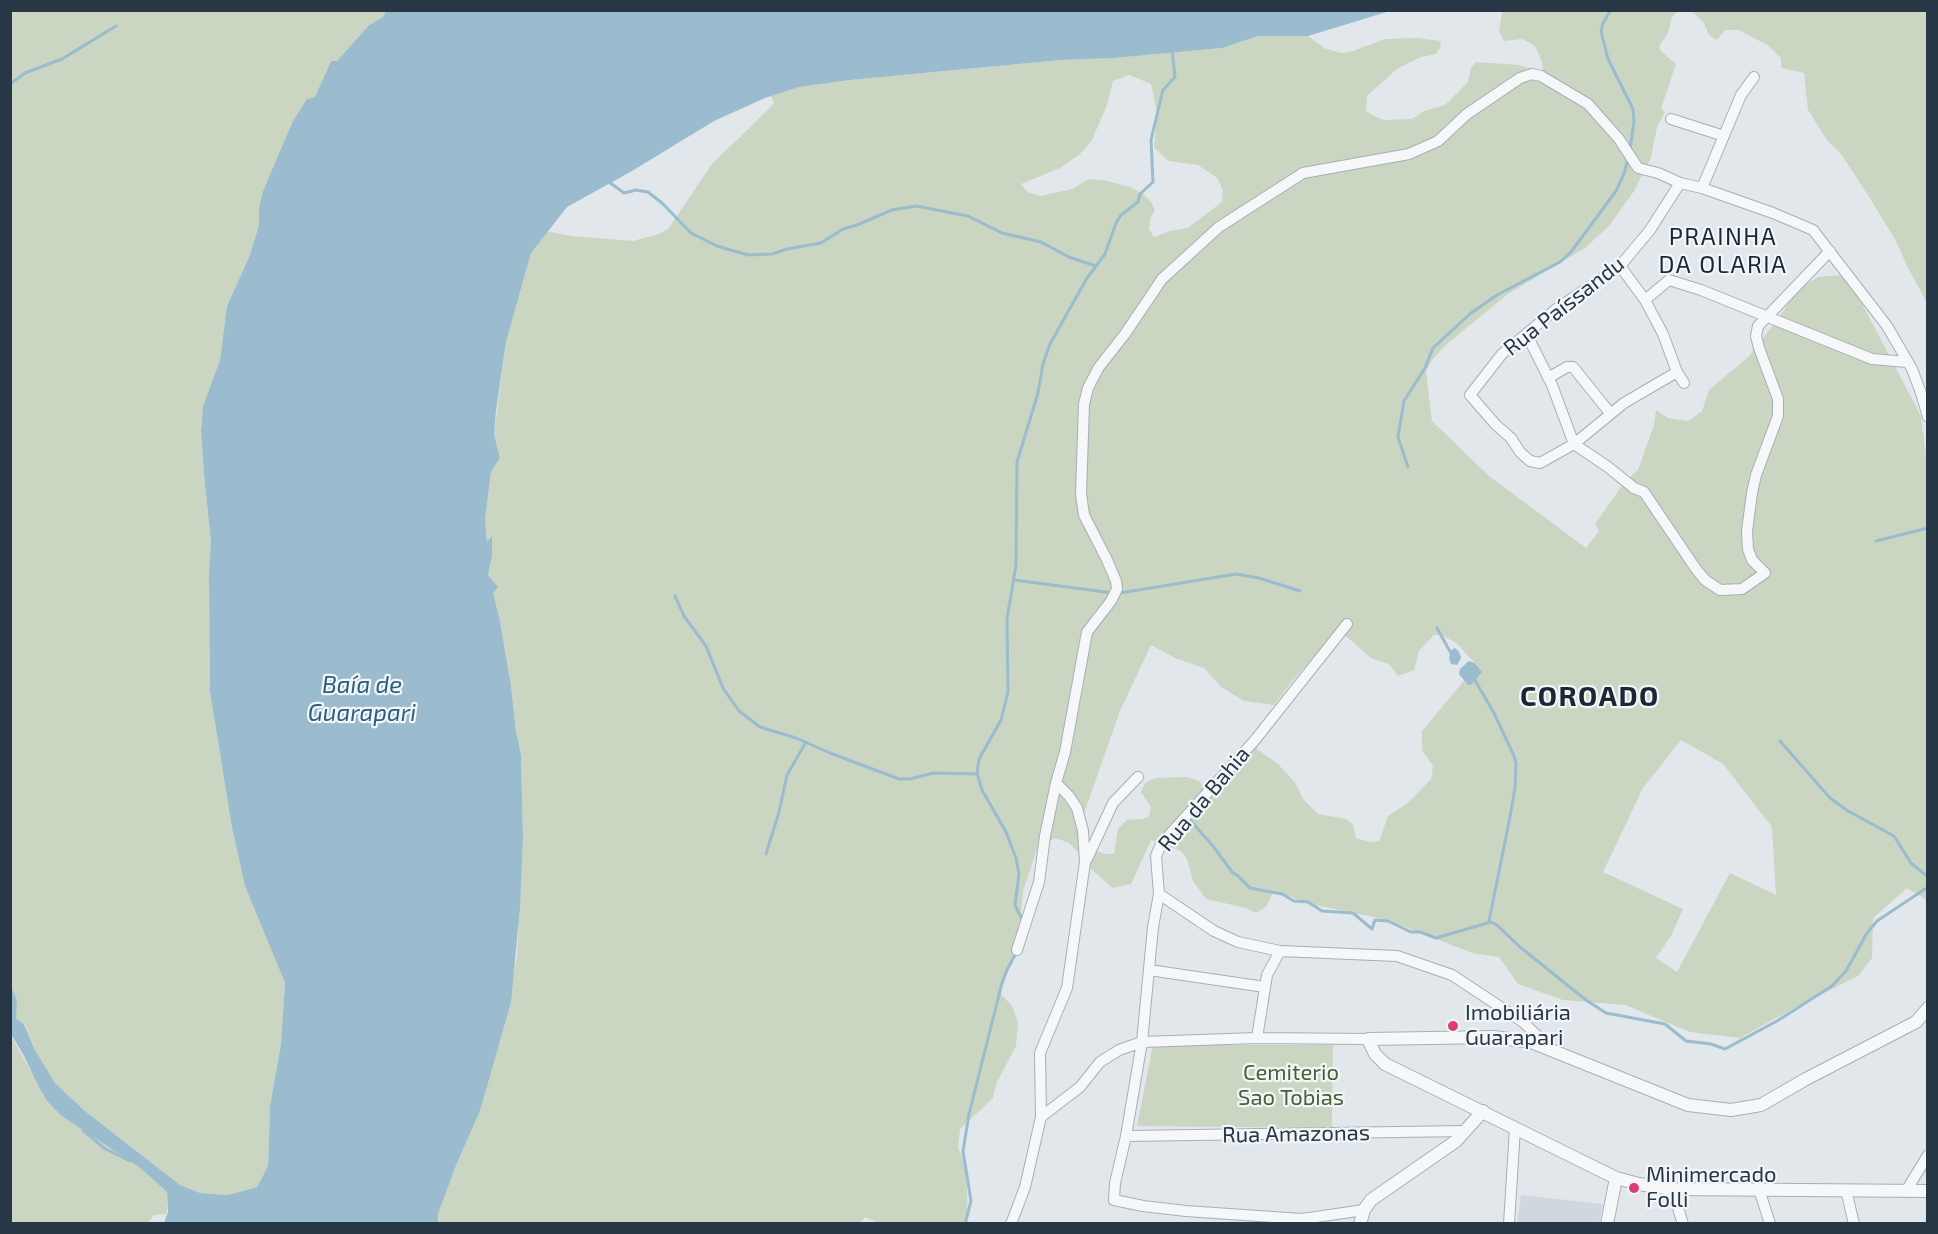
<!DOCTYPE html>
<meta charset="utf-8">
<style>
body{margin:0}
#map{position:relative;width:1938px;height:1234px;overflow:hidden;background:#e2e7ec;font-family:"Exo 2",sans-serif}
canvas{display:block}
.frame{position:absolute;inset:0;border:12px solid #283745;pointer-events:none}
</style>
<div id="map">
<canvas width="1938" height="1234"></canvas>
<div class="frame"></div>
</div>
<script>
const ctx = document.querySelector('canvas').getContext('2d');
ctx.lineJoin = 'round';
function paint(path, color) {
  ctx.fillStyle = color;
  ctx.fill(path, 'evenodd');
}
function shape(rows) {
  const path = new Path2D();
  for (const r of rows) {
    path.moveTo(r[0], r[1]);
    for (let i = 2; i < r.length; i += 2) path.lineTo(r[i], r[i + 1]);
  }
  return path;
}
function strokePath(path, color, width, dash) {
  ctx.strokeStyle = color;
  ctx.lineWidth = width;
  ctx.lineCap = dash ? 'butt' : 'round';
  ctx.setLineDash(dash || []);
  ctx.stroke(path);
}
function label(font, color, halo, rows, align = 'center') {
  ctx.font = font + ' "Exo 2",sans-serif';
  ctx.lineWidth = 4.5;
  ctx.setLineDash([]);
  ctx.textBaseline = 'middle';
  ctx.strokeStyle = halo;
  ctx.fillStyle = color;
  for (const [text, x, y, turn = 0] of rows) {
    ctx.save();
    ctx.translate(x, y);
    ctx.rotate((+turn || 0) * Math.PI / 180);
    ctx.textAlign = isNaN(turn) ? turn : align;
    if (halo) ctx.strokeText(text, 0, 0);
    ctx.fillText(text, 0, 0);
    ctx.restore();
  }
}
const built = shape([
 [1521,1195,1603,1204,1599,1223,1517,1223]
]);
const green = shape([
 [10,11,386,11,383,17,369,25,337,61,331,61,315,98,278,158,263,191,259,208,259,225,250,255,227,306,220,360,203,406,201,431,204,475,211,542,209,574,210,693,232,828,245,886,285,983,281,1044,270,1106,268,1166,257,1187,228,1195,200,1193,180,1185,85,1111,55,1083,34,1048,25,1024,15,1019,17,1000,10,987],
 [1502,11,1678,11,1672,17,1668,33,1659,46,1661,51,1676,64,1661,109,1665,112,1657,127,1651,158,1634,191,1609,226,1585,248,1508,294,1448,343,1432,360,1426,371,1432,421,1489,476,1586,548,1599,531,1595,524,1624,483,1638,470,1654,425,1656,410,1668,418,1688,421,1702,411,1709,390,1748,357,1778,319,1797,290,1818,277,1842,275,1849,279,1921,416,1928,472,1927,903,1924,898,1907,888,1873,918,1872,958,1858,976,1796,1007,1740,1038,1690,1032,1625,1005,1563,1000,1518,984,1499,957,1472,953,1388,920,1315,905,1274,891,1266,907,1256,913,1246,908,1206,899,1193,881,1187,859,1181,851,1151,840,1131,884,1113,888,1091,869,1082,856,1069,843,1056,838,1038,846,1023,891,1021,915,1011,963,1000,993,1012,1006,1018,1022,1016,1046,996,1084,993,1098,960,1129,958,1148,966,1164,968,1223,878,1223,865,1217,859,1224,438,1224,438,1214,457,1163,480,1111,499,1039,517,957,523,837,521,755,516,731,511,686,500,621,488,575,492,557,491,537,487,543,485,519,491,472,500,458,494,434,506,342,531,253,546,231,572,236,633,241,659,234,668,229,712,164,774,104,771,96,799,87,850,80,1061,60,1114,58,1222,48,1258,36,1308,36,1324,48,1341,53,1350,52,1385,39,1417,38,1441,41,1440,48,1436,54,1421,57,1397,69,1367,96,1366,111,1374,116,1384,120,1412,119,1424,111,1445,105,1468,82,1471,68,1476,62,1519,65,1543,73,1542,62,1535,46,1522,39,1504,41,1499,31],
 [1129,75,1151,84,1157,113,1154,147,1168,161,1198,165,1217,178,1223,190,1222,202,1188,228,1170,231,1154,237,1149,229,1150,219,1155,210,1151,202,1143,194,1130,187,1103,180,1089,179,1072,189,1040,196,1028,192,1021,184,1060,168,1080,154,1092,140,1107,105,1113,81],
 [1339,630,1371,658,1389,664,1398,676,1414,670,1419,651,1434,635,1442,635,1456,643,1479,667,1471,672,1422,731,1422,750,1433,766,1431,779,1408,803,1388,816,1379,841,1370,842,1356,838,1353,824,1346,819,1318,814,1303,799,1296,784,1278,764,1257,749,1258,739,1208,792,1199,781,1187,777,1155,778,1145,783,1141,792,1151,807,1149,816,1142,819,1127,820,1118,829,1114,854,1105,854,1091,849,1082,819,1120,711,1151,645,1175,658,1204,668,1221,687,1244,701,1274,705,1293,680],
 [1681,740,1723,764,1772,827,1776,895,1730,873,1677,972,1656,958,1671,936,1683,909,1603,872,1643,788],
 [1692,11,1927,11,1927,303,1907,266,1896,241,1868,195,1841,154,1827,140,1808,110,1804,73,1781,68,1781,58,1769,46,1739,30,1725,30,1717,40,1709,35,1704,23],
 [10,1034,31,1071,63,1117,139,1167,167,1192,167,1214,154,1215,148,1223,11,1223],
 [1153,1045,1333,1045,1332,1128,1137,1126]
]);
const water = shape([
 [386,11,1390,11,1308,36,1258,36,1222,48,1114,58,1061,60,850,80,799,87,765,98,714,121,632,171,567,207,531,253,506,342,496,411,494,434,500,458,491,472,485,519,487,542,492,536,492,557,488,575,498,587,493,593,500,621,511,686,516,731,521,755,523,837,520,908,511,1002,480,1111,457,1163,438,1214,438,1223,164,1223,168,1212,167,1192,139,1167,63,1117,48,1102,39,1087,24,1056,11,1034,11,987,17,1000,16,1019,24,1024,34,1048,55,1083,85,1111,180,1185,200,1193,228,1195,257,1187,268,1166,270,1106,281,1044,285,983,245,886,232,828,210,692,209,574,211,542,204,475,201,431,203,406,220,360,227,306,250,255,259,225,259,208,263,191,293,121,307,99,315,97,331,61,337,61,369,25,383,17],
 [1455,648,1459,652,1461,658,1457,665,1451,664,1449,658,1451,650],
 [1469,661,1475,663,1482,672,1471,685,1468,685,1459,674,1460,669]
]);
const stream = shape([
 [1611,10,1603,23,1601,31,1608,59,1633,109,1634,121,1630,149],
 [10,84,25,73,62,59,116,26],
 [609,182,624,193,636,190,648,192,662,203,691,233,717,246,748,255,772,254,787,249,821,243,843,229,857,225,892,210,916,206,968,216,1002,233,1041,242,1069,257,1096,266],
 [1408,467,1398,437,1404,401,1425,368,1433,348,1471,313,1497,295,1560,262,1571,252,1616,191,1624,174,1628,159],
 [1876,541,1928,528],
 [1014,580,1113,593],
 [1120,593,1236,574,1259,578,1300,591],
 [675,596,684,616,706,646,723,688,739,711,760,727,796,738,830,753,899,779,910,779,933,773,977,774],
 [1437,628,1452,655],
 [1473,677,1494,713,1514,756,1516,763,1515,788,1510,817,1489,921],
 [1780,741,1830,798,1848,811,1894,836,1911,863,1928,877],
 [1191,821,1213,846,1232,872,1238,876,1250,888,1282,894,1294,901,1308,902,1322,911,1353,913,1372,929,1375,920,1388,921,1411,932,1420,932,1436,938,1491,922,1497,925,1520,947,1586,1000,1606,1013,1665,1024,1686,1041,1711,1044,1725,1049,1777,1021,1832,986,1846,971,1867,933,1877,921,1928,887],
 [766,854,779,812,787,775,806,742],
 [1023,921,1015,905,1019,874,1016,858,1006,832,982,790,977,773,979,759,1001,720,1008,692,1007,619,1016,565,1017,462,1038,393,1043,364,1050,344,1087,278,1105,254,1116,223,1121,215,1138,202,1140,194,1153,182,1151,140,1163,90,1175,77,1172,48],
 [83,1130,104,1148,130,1161],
 [965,1224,971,1201,963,1151,969,1114,1002,983,1007,970,1016,953]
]);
const minor = shape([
 [1671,119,1724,136],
 [1702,188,1741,95,1754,77],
 [1620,266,1645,300,1663,334,1677,372,1684,383],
 [1645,300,1669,280,1701,290,1872,359,1907,362],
 [1527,335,1552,385,1574,444,1608,467,1634,488,1644,492,1696,569,1705,580,1720,590,1742,589,1765,573,1752,560,1748,549,1747,531,1752,493,1756,475,1778,416,1778,399,1759,348,1756,336,1758,326,1830,251],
 [1677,372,1624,403,1574,444,1540,463,1530,461,1520,452,1511,438,1496,425,1470,395,1502,354,1555,310,1620,266,1650,230,1680,183],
 [1548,378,1567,367,1573,367,1610,413],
 [1347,624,1255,740,1161,844,1156,856,1159,894,1153,927,1142,1042,1126,1136,1115,1183,1114,1200,1143,1206,1186,1211,1302,1219,1364,1210],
 [1087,859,1113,803,1138,777],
 [1159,894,1214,931,1238,942,1280,951,1397,956,1452,975,1523,1022,1551,1049],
 [1017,950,1039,882,1045,836,1056,783,1065,752,1087,632,1111,601,1117,589,1116,581,1107,560,1084,515,1081,494,1084,404,1088,388,1099,367,1125,334,1162,279,1219,227,1303,173,1409,154,1438,141,1467,114,1520,78,1532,74,1541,76,1588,104,1619,139,1638,168,1658,173,1680,183,1702,188,1773,213,1813,230,1887,326,1912,369,1921,393,1928,417],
 [1149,970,1265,987],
 [1257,1038,1267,975,1280,951],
 [1041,1117,1080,1087,1100,1062,1119,1050,1142,1042,1257,1038,1368,1039],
 [1126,1136,1466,1131],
 [1672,1189,1683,1224],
 [1759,1189,1770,1224],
 [1846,1190,1854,1224],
 [1906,1191,1928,1155],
 [1011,1224,1025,1187,1041,1117,1040,1053,1067,988,1085,862,1083,831,1077,808,1069,796,1056,783],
 [1509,1224,1515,1128]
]);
const tertiary = shape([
 [1928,1008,1916,1022,1806,1079,1761,1105,1731,1110,1688,1105,1531,1042,1494,1037,1368,1039,1375,1054,1385,1064,1616,1178,1639,1184,1672,1189,1928,1191],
 [1360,1224,1364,1210,1371,1200,1456,1141,1483,1111],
 [1607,1224,1616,1178]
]);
const markers = [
 [1453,1026,6,"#db3d6e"],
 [1634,1188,6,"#db3d6e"]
];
const streetNames = [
 ["Rua Paíssandu",1564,306,-38],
 ["Rua da Bahia",1204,799,-50],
 ["Rua Amazonas",1296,1134,-1]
];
const poiNames = [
 ["Imobiliária",1465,1013],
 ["Guarapari",1465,1038],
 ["Minimercado",1646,1175],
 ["Folli",1646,1200]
];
const parkNames = [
 ["Cemiterio",1291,1073],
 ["Sao Tobias",1291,1098]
];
const neighbourhoodNames = [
 ["PRAINHA",1723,237],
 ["DA OLARIA",1723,265]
];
const waterNames = [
 ["Baía de",362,685],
 ["Guarapari",362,713]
];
const districtNames = [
 ["COROADO",1590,697]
];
paint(built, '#d0d7de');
paint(green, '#cad6c2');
paint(water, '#9abcce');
strokePath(stream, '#9abcce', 3);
strokePath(minor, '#a6afb7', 12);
strokePath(tertiary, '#a6afb7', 14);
strokePath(minor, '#f5f7f9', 10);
strokePath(tertiary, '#f5f7f9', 12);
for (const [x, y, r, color] of markers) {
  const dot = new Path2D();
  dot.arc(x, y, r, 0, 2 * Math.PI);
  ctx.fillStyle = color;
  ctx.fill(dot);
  strokePath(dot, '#f2f6f8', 2);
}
label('22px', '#283745', '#f2f6f8', streetNames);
label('22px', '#283745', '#f2f6f8', poiNames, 'left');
label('22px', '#446234', '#f2f6f8', parkNames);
ctx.letterSpacing = '1.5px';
label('24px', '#1a2836', '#f2f6f8', neighbourhoodNames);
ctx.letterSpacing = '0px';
label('italic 24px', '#2e5e7d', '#f2f6f8', waterNames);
ctx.letterSpacing = '1.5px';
label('bold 28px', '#1a2836', '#f2f6f8', districtNames);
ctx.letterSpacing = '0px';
</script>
